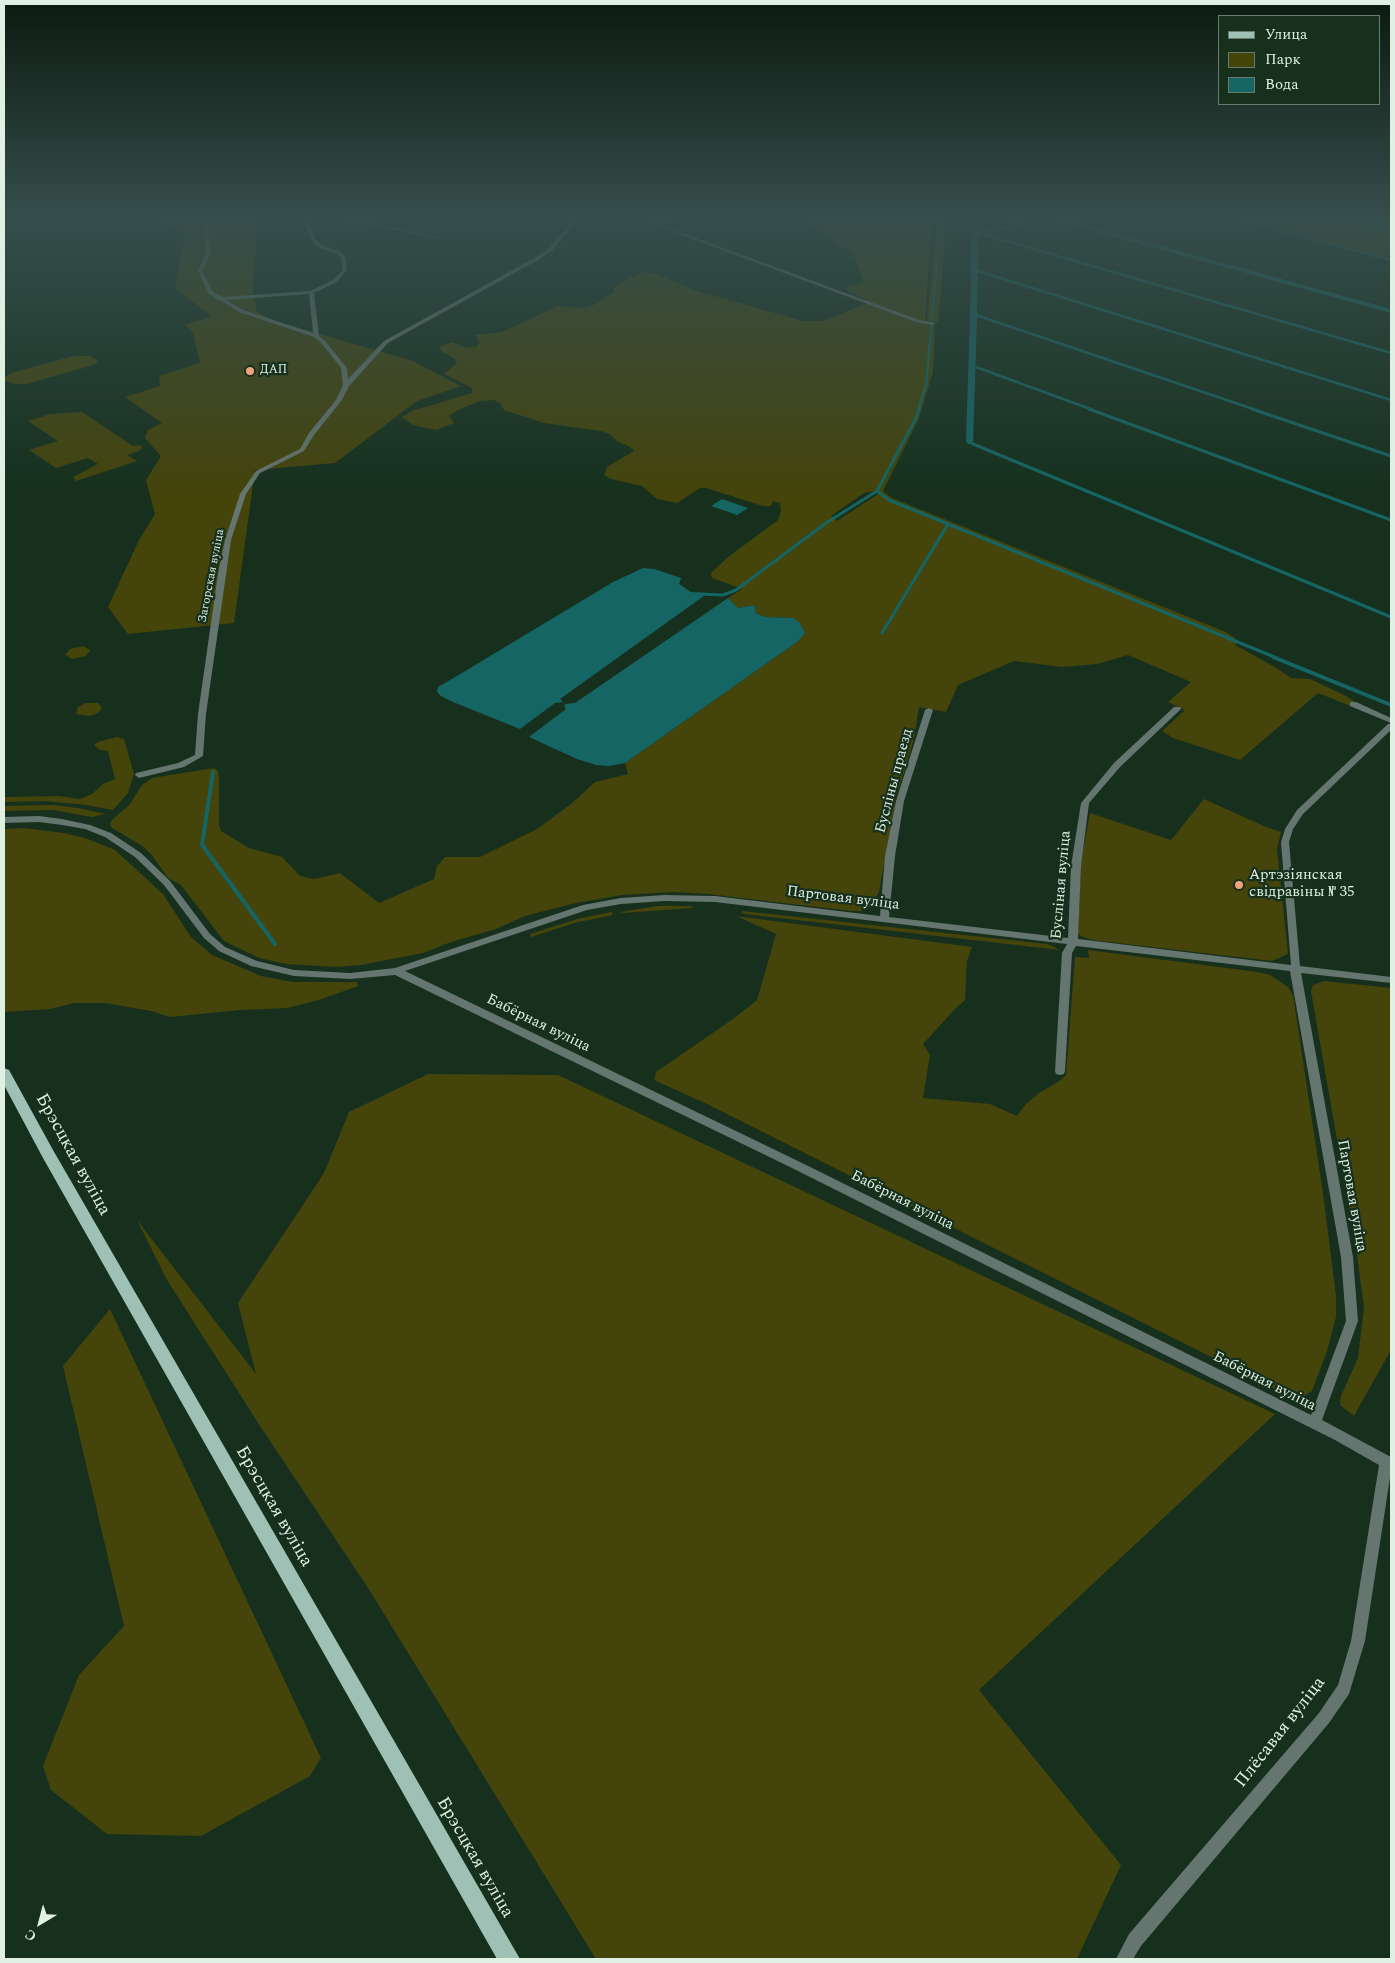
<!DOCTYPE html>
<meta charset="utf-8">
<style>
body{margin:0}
#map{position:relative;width:1395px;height:1963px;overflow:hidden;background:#16301d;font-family:Spectral,serif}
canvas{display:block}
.frame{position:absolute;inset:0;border:5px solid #e0f0e3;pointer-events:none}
.legend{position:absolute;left:1218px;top:15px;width:162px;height:90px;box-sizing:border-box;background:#16301d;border:1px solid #677d6c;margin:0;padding:6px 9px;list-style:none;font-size:15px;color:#e0f0e3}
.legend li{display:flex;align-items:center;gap:10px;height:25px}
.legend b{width:25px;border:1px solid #677d6c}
.north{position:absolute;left:15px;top:1898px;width:50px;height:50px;-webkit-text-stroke:4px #16301d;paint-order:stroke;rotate:217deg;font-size:14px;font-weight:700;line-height:20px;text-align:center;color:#e0f0e3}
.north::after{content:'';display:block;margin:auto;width:18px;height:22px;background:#e0f0e3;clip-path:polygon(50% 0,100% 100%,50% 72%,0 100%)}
</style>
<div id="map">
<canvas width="1395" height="1963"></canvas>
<div class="frame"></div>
<ul class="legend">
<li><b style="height:6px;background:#9fc1b5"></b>Улица</li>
<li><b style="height:14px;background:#44440b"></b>Парк</li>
<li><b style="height:14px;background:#146564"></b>Вода</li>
</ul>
<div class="north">С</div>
</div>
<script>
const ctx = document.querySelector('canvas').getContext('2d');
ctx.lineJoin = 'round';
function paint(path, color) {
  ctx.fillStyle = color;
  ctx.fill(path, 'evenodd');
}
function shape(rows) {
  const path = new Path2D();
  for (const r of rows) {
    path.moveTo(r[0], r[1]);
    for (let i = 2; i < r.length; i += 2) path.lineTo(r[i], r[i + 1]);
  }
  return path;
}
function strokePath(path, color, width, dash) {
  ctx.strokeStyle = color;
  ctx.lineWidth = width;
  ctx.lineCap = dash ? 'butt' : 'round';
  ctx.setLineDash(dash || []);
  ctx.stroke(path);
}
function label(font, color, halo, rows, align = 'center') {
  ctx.font = font + ' Spectral,serif';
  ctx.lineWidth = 4.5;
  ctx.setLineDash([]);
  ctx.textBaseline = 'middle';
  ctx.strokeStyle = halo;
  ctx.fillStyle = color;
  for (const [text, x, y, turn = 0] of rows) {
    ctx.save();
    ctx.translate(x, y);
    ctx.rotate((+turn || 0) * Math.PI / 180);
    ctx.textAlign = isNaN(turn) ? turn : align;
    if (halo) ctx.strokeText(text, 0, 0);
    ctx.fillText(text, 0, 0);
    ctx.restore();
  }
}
const green = shape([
 [159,220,257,220,253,292,257,312,275,321,413,361,461,386,417,401,335,463,255,470,234,623,128,634,108,607,139,540,155,514,146,480,161,456,145,438,148,430,162,423,125,397,160,386,159,376,200,363,193,333,185,325,212,316,175,289,185,233],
 [803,220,932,220,925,320,927,321,937,220,947,220,938,322,927,321,935,323,933,371,929,385,919,418,883,491,892,498,1226,632,1235,638,1237,643,1235,645,1275,667,1291,678,1310,679,1346,696,1355,702,1353,707,1318,693,1240,760,1173,738,1162,731,1185,710,1168,702,1191,682,1128,655,1097,664,1074,666,1062,667,1014,661,958,685,946,712,919,707,914,739,896,798,879,892,870,907,861,911,851,911,708,894,673,892,622,895,576,903,525,916,496,929,451,942,423,953,361,965,336,967,286,964,259,958,224,941,181,885,168,878,151,854,141,845,112,828,110,824,112,820,130,804,142,785,152,778,214,768,218,771,219,776,219,825,221,831,249,848,282,857,300,876,314,879,340,873,379,903,434,879,437,866,445,857,480,857,537,829,571,804,595,782,628,774,625,763,797,642,793,618,765,617,756,613,754,605,738,608,728,598,742,589,712,578,711,573,728,557,778,520,781,511,780,503,773,501,771,506,763,506,706,488,700,488,677,503,657,499,642,486,611,479,604,475,607,467,634,451,630,447,617,441,610,434,601,431,544,423,504,410,500,403,494,400,480,401,458,410,449,416,454,423,436,430,413,425,402,417,412,411,472,393,472,388,444,374,457,363,455,359,441,351,439,347,453,342,463,347,476,347,479,343,476,335,502,332,558,306,581,308,594,305,614,292,614,287,642,272,657,274,697,291,803,321,822,321,870,302,843,288,864,282,853,254],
 [875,491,878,494,837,521,831,516,864,493],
 [1251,220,1339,220,1391,234,1391,258],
 [74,356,91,356,98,361,94,365,26,384,14,384,4,380,4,378,11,373],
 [82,412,133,446,138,445,143,447,139,451,127,455,137,461,76,481,73,477,98,464,88,458,56,468,29,450,58,441,28,421,50,414],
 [83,646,90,650,86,656,72,659,65,655,70,649],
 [86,703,98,703,102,708,98,713,89,716,76,714,78,707],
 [117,737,124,739,134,774,128,793,113,810,86,805,45,801,4,802,4,797,10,797,59,796,80,799,92,794,103,784,115,779,108,751,100,750,94,745,98,742],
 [1204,799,1266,827,1281,832,1277,849,1288,954,1272,961,1092,940,1081,936,1078,933,1081,862,1090,813,1171,840],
 [54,805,78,808,106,814,92,817,53,810,4,811,4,806],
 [24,828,64,833,85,838,115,850,163,894,191,937,212,955,261,976,293,982,357,982,358,986,322,999,288,1008,240,1010,170,1017,151,1011,105,1003,74,1003,50,1009,4,1012,4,829],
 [658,906,691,906,693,908,623,913,620,912],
 [743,911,1047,944,1060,950,744,914,741,912],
 [611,912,613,914,609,916,578,922,531,937,530,934,577,919],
 [736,916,972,947,967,961,965,1000,956,1008,923,1044,930,1055,923,1098,990,1104,1017,1116,1026,1104,1039,1093,1058,1082,1066,1075,1075,957,1089,958,1088,950,1258,972,1270,975,1288,987,1293,995,1323,1193,1336,1296,1336,1317,1327,1351,1312,1391,1300,1398,1291,1397,707,1104,654,1080,656,1072,733,1019,757,1000,776,934],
 [1324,981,1391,988,1391,1350,1354,1416,1340,1405,1341,1396,1358,1358,1364,1307,1356,1248,1311,991,1313,985],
 [428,1074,558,1075,1275,1414,979,1690,1121,1865,1077,1959,596,1959,370,1591,260,1426,167,1280,137,1220,256,1374,238,1303,324,1173,349,1112],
 [110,1309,321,1758,310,1776,201,1836,107,1834,51,1790,43,1766,79,1675,124,1626,63,1366]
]);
const water = shape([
 [1015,220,1025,220,1023,226,979,234,977,313,980,315,977,318,973,444,968,444,966,441,971,284,971,233,977,230,1013,226],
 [1053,220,1067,220,1391,309,1391,313],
 [1339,220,1391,220,1391,234,1352,224],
 [722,499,748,508,737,515,711,506],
 [643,568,654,569,681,578,679,584,691,592,708,593,560,699,563,702,555,703,520,729,453,702,441,696,437,692,438,687,447,682,613,582],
 [728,598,738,608,754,605,756,613,765,617,793,618,799,622,805,633,797,642,625,763,609,766,596,765,577,759,529,737,566,709,564,705,566,704,575,703]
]);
const streamFar2 = shape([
 [1242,220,1391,260],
 [979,233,1391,353],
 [978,271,1391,400],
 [979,316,1256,410],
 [976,367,1093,410],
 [918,410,926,385,941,220]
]);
const streamFar1 = shape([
 [1089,409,1391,520],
 [1252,409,1391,456],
 [973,444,1391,617],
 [877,491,889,500,1277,658],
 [699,594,723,595,736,590,826,523,877,491,916,418,919,409],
 [882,633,948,524]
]);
const stream = shape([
 [1273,657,1391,705],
 [213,772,202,845,275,944]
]);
const street = shape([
 [204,220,208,220,210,254,202,271,213,292,222,297,310,291,333,280,343,270,341,257,335,253,317,247,313,242,304,221,324,220,309,222,317,241,321,245,339,251,345,256,347,270,337,282,314,293,319,336,326,342,347,368,348,379,384,341,536,257,548,249,573,220,577,220,552,251,540,259,388,343,349,386,342,400,314,435,304,451,260,473,246,494,231,540,206,714,203,756,184,767,139,778,135,775,136,773,178,763,195,755,198,714,218,574,225,540,240,494,256,471,300,449,309,433,336,400,343,385,341,368,322,344,314,337,239,312,220,300,216,300,216,298,209,294,198,271,206,254,204,220],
 [309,294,313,333,243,310,226,300,309,294],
 [344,220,359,220,442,238,440,239,344,220],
 [641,220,655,223,672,220,659,224,919,320,936,323,933,325,916,322,641,220],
 [1350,702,1356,702,1391,718,1391,723,1350,706,1350,702],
 [1174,707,1180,707,1181,709,1120,767,1089,803,1081,866,1078,939,1291,965,1281,842,1285,829,1297,810,1388,724,1391,724,1391,730,1303,814,1293,829,1289,842,1300,966,1391,977,1391,983,1301,973,1353,1257,1358,1321,1322,1420,1391,1457,1391,1471,1365,1641,1349,1694,1329,1723,1141,1946,1133,1959,1116,1959,1129,1934,1319,1713,1338,1685,1351,1641,1379,1465,1335,1440,790,1167,395,975,350,979,294,976,251,966,219,951,204,938,164,885,135,857,105,837,85,829,62,825,39,822,4,823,4,817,39,816,62,819,90,825,111,833,141,853,170,881,210,934,225,947,257,961,294,970,350,973,395,968,583,905,621,898,664,895,715,896,880,916,885,856,896,801,925,710,929,708,933,710,904,801,895,856,889,917,1068,938,1071,866,1081,803,1114,763,1174,707],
 [664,901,715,902,1067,944,1062,953,1055,1071,1056,1074,1060,1075,1064,1074,1065,1071,1072,953,1076,946,1290,971,1341,1257,1346,1321,1311,1415,798,1161,405,971,587,910,621,904,664,901]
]);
const primary = shape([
 [4,1068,9,1070,53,1150,520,1959,497,1959,43,1158,4,1085,4,1068]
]);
const markers = [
 [250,371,5,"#f0a27a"],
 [1239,885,5,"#f0a27a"]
];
const farPoinames = [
 ["ДАП",260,371]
];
const farStreetnames = [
 ["Загорская вуліца",212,576,-79]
];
const streetNames = [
 ["Бусліны праезд",895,781,-75],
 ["Бусліная вуліца",1062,885,-85],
 ["Партовая вуліца",843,899,7],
 ["Бабёрная вуліца",538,1024,26],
 ["Партовая вуліца",1351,1196,80],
 ["Бабёрная вуліца",902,1201,27],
 ["Бабёрная вуліца",1264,1382,27]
];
const poiNames = [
 ["Артэзіянская",1249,876],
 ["свідравіны № 35",1249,893]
];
const nearStreetnames = [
 ["Брэсцкая вуліца",72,1155,61],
 ["Брэсцкая вуліца",273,1507,60],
 ["Плёсавая вуліца",1281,1733,-52],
 ["Брэсцкая вуліца",474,1858,60]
];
paint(green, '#44440b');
paint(water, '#146564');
strokePath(streamFar2, '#146564', 2.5);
strokePath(streamFar1, '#146564', 3);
strokePath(stream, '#146564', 4);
paint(street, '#65756f');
paint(primary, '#9fc1b5');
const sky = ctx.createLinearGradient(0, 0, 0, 495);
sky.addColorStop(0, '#0c1a10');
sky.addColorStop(0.44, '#364e4c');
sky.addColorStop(1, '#364e4c00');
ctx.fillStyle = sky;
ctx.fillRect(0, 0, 1395, 495);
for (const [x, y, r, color] of markers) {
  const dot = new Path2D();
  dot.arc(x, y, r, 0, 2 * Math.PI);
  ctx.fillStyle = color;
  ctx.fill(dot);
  strokePath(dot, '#16301d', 2);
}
label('12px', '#e0f0e3', '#16301d', farPoinames, 'left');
label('12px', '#e0f0e3', '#16301d', farStreetnames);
label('15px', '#e0f0e3', '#16301d', streetNames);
label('15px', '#e0f0e3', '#16301d', poiNames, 'left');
label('18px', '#e0f0e3', '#16301d', nearStreetnames);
</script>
